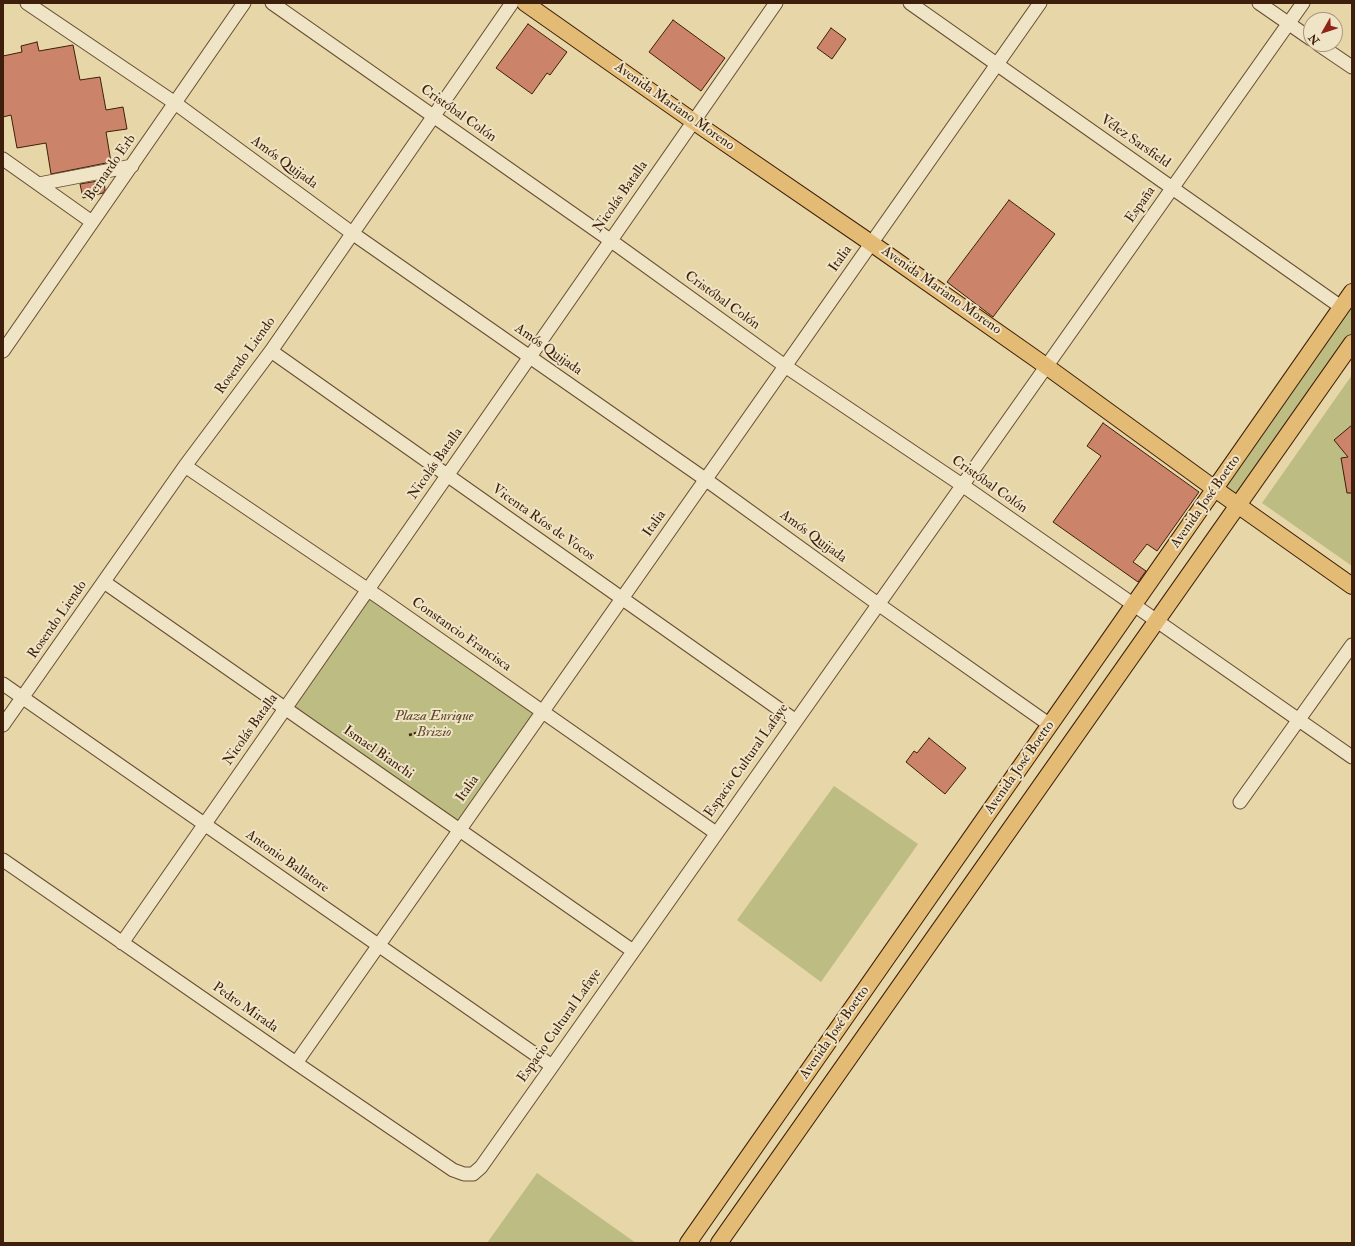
<!DOCTYPE html>
<meta charset="utf-8">
<style>
body{margin:0}
#map{position:relative;width:1355px;height:1246px;overflow:hidden;background:#e7d6a8;font-family:"IM FELL Double Pica",serif}
canvas{display:block}
.frame{position:absolute;inset:0;border:4px solid #3d1f0b;pointer-events:none}
.north{position:absolute;left:1303px;top:12px;width:40px;height:40px;box-sizing:border-box;background:#efe4c6;border:1px solid #a8957b;border-radius:50%;rotate:231deg;font-size:11px;font-weight:700;line-height:16px;text-align:center;color:#3d1f0b}
.north::after{content:'';display:block;margin:auto;width:14px;height:18px;background:#8f2418;clip-path:polygon(50% 0,100% 100%,50% 72%,0 100%)}
</style>
<div id="map">
<canvas width="1355" height="1246"></canvas>
<div class="frame"></div>
<div class="north">N</div>
</div>
<script>
const ctx = document.querySelector('canvas').getContext('2d');
ctx.lineJoin = 'round';
function paint(path, color) {
  ctx.fillStyle = color;
  ctx.fill(path, 'evenodd');
}
function shape(rows) {
  const path = new Path2D();
  for (const r of rows) {
    path.moveTo(r[0], r[1]);
    for (let i = 2; i < r.length; i += 2) path.lineTo(r[i], r[i + 1]);
  }
  return path;
}
function strokePath(path, color, width, dash) {
  ctx.strokeStyle = color;
  ctx.lineWidth = width;
  ctx.lineCap = dash ? 'butt' : 'round';
  ctx.setLineDash(dash || []);
  ctx.stroke(path);
}
function label(font, color, halo, rows, align = 'center') {
  ctx.font = font + ' "IM FELL Double Pica",serif';
  ctx.lineWidth = 4;
  ctx.setLineDash([]);
  ctx.textBaseline = 'middle';
  ctx.strokeStyle = halo;
  ctx.fillStyle = color;
  for (const [text, x, y, turn = 0] of rows) {
    ctx.save();
    ctx.translate(x, y);
    ctx.rotate((+turn || 0) * Math.PI / 180);
    ctx.textAlign = isNaN(turn) ? turn : align;
    if (halo) ctx.strokeText(text, 0, 0);
    ctx.fillText(text, 0, 0);
    ctx.restore();
  }
}
const green = shape([
 [1352,298,1352,339,1239,500,1220,487],
 [1352,375,1352,566,1262,503],
 [368,594,537,711,457,825,291,708],
 [834,786,918,844,821,982,737,920],
 [537,1173,636,1243,487,1243]
]);
const building = shape([
 [673,20,725,58,701,91,649,52,673,20],
 [528,24,567,52,550,75,547,73,532,94,496,68,528,24],
 [831,28,846,39,832,59,817,48,831,28],
 [37,42,39,51,73,45,80,80,100,77,106,110,123,107,127,129,106,132,111,162,51,174,46,143,17,148,11,115,3,117,3,56,22,52,21,46,37,42],
 [104,180,105,190,103,193,83,198,80,184,104,180],
 [1009,200,1055,234,993,317,947,282,1009,200],
 [1103,423,1199,492,1157,551,1147,544,1133,562,1146,571,1138,582,1053,522,1101,456,1087,446,1103,423],
 [1352,425,1352,493,1347,493,1341,458,1348,457,1334,440,1352,425],
 [929,738,966,768,945,794,906,762,914,751,917,753,929,738]
]);
const path = shape([
 [430,732,436,732],
 [409,735,416,733]
]);
const minor = shape([
 [27,3,175,103,352,233,705,479,878,604,1050,725],
 [272,3,610,240,785,366,962,485,1352,757],
 [910,3,1341,307],
 [1259,3,1311,39],
 [1318,44,1352,67],
 [3,159,92,222],
 [39,184,132,166],
 [3,351,244,3],
 [271,351,796,721],
 [185,466,380,598,716,833],
 [104,582,633,951],
 [3,684,552,1066],
 [3,725,185,466,271,351,512,3],
 [1240,802,1352,645],
 [3,860,296,1063,453,1170,464,1174,473,1174,481,1167,1303,3],
 [122,943,776,3],
 [296,1063,1040,3]
]);
const major = shape([
 [525,3,693,121,871,243,1046,366,1215,489,1352,586],
 [688,1243,1352,292],
 [719,1243,1352,343]
]);
const streetNames = [
 ["Avenida Mariano Moreno",674,107,35],
 ["Cristóbal Colón",458,114,35],
 ["Vélez Sarsfield",1135,142,35],
 ["Amós Quijada",284,163,36],
 ["Bernardo Erb",111,168,-55],
 ["Nicolás Batalla",621,197,-55],
 ["España",1141,205,-55],
 ["Italia",841,259,-55],
 ["Avenida Mariano Moreno",941,291,35],
 ["Cristóbal Colón",722,301,36],
 ["Amós Quijada",548,350,35],
 ["Rosendo Liendo",246,356,-54],
 ["Nicolás Batalla",436,464,-55],
 ["Cristóbal Colón",989,485,35],
 ["Avenida José Boetto",1206,502,-55],
 ["Vicenta Ríos de Vocos",543,523,35],
 ["Italia",655,524,-55],
 ["Amós Quijada",813,537,36],
 ["Rosendo Liendo",58,620,-55],
 ["Constancio Francisca",461,635,35],
 ["Nicolás Batalla",251,730,-55],
 ["Ismael Bianchi",378,753,35],
 ["Espacio Cultural Lafaye",747,761,-55],
 ["Avenida José Boetto",1020,768,-55],
 ["Italia",468,789,-55],
 ["Antonio Ballatore",287,862,35],
 ["Pedro Mirada",245,1008,35],
 ["Espacio Cultural Lafaye",560,1026,-55],
 ["Avenida José Boetto",835,1033,-55]
];
const parkNames = [
 ["Plaza Enrique",434,717],
 ["Brizio",434,733]
];
paint(green, '#bcbc83');
paint(building, '#cb8469');
strokePath(building, '#3d1f0b', 1);
strokePath(minor, '#684d32', 15);
strokePath(major, '#3d1f0b', 18);
strokePath(path, '#3d1f0b', 2.5, [3, 2]);
strokePath(minor, '#efe4c6', 13);
strokePath(major, '#e4bb74', 16);
label('14px', '#3d1f0b', '#efe4c6', streetNames);
label('italic 14px', '#5d4629', '#efe4c6', parkNames);
</script>
